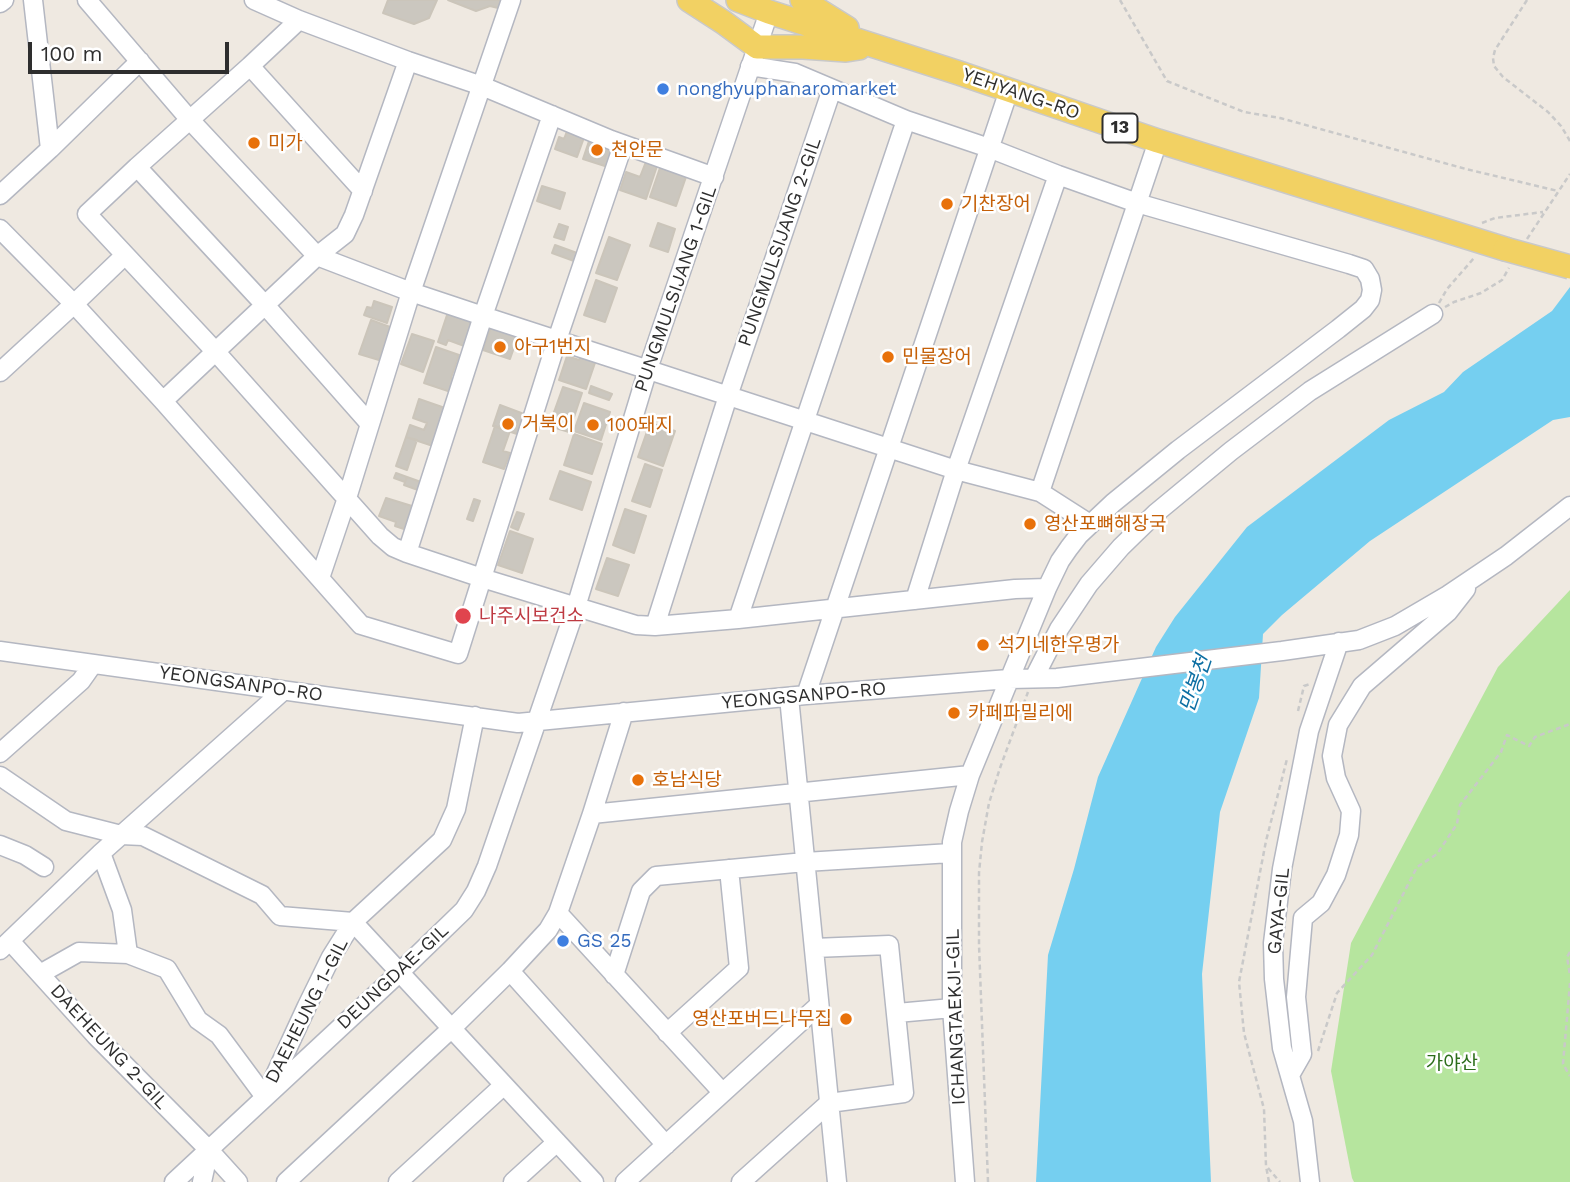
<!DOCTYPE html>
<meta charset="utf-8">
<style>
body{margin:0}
#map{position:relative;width:1570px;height:1182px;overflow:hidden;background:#efe9e1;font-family:"Work Sans",sans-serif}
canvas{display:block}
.scale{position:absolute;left:28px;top:42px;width:201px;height:32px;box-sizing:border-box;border:4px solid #2e2e2e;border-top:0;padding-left:9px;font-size:21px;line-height:24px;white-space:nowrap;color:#2e2e2e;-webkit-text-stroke:5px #fff;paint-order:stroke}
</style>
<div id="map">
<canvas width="1570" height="1182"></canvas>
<div class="scale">100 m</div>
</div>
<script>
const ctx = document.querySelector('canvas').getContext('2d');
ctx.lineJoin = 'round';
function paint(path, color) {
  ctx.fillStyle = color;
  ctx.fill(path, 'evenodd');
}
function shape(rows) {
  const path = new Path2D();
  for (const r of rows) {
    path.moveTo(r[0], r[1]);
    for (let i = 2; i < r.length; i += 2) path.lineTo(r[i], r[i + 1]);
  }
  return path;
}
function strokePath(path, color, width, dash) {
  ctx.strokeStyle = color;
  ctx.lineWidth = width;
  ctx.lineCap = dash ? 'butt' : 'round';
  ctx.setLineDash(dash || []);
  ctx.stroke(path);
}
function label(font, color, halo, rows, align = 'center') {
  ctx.font = font + ' "Work Sans","Noto Sans KR",sans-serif';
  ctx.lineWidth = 5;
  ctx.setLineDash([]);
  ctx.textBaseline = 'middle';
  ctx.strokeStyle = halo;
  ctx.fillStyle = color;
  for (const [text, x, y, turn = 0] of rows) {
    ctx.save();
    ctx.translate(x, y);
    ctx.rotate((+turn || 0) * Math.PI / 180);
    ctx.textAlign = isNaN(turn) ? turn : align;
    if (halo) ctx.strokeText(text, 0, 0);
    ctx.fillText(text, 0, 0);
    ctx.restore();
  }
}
const green = shape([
 [1570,590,1570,1182,1354,1182,1352,1178,1331,1071,1351,943,1498,667]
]);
const water = shape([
 [1570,287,1570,417,1553,420,1370,541,1282,615,1263,634,1259,698,1220,812,1202,974,1211,1182,1036,1182,1048,955,1074,869,1098,777,1156,647,1175,617,1247,527,1389,420,1444,392,1463,372,1552,311]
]);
const building = shape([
 [388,0,437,0,429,18,414,24,383,13,388,0],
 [448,0,501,0,498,8,490,6,476,11,448,0],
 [569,126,586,132,577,157,555,149,559,137,564,139,569,126],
 [591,135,613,150,608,167,583,159,591,135],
 [647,159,658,163,646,199,620,190,626,172,640,177,647,159],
 [661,165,687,174,676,206,650,197,661,165],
 [542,186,565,193,560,209,537,201,542,186],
 [658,223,675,229,668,252,650,246,658,223],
 [559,224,568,227,564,240,554,237,559,224],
 [609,237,630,245,617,280,596,273,609,237],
 [555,245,577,253,574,261,552,253,555,245],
 [596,280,617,288,605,322,584,315,596,280],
 [374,301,392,307,387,323,364,315,367,307,372,308,374,301],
 [448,312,476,322,467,347,448,340,446,345,438,342,448,312],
 [371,320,390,327,379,360,359,354,371,320],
 [491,327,518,336,510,359,483,350,491,327],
 [412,334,434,341,423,372,401,364,412,334],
 [436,347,459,355,451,378,456,380,451,392,424,383,436,347],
 [581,355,596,360,586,389,559,380,567,356,579,360,581,355],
 [591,386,612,394,609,400,589,393,591,386],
 [563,387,582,393,569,432,549,426,563,387],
 [419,399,445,408,433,446,406,437,410,425,424,430,427,423,413,418,419,399],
 [584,403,610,412,601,440,574,431,584,403],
 [500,405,524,414,517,434,493,426,500,405],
 [650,423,675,431,663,466,638,457,650,423],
 [495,426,510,431,503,451,510,453,504,469,483,462,495,426],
 [574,434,602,444,592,474,564,465,574,434],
 [406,437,417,440,407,470,396,466,406,437],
 [645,464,662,470,650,507,632,501,645,464],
 [560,471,591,482,582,510,550,499,560,471],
 [396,473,407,477,405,482,394,478,396,473],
 [407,477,421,482,418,490,404,485,407,477],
 [386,498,412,506,404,529,395,526,396,522,379,516,386,498],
 [474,499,480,501,473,521,467,519,474,499],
 [625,509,646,516,634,553,613,545,625,509],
 [517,512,524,514,518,530,511,527,517,512],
 [510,531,533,539,522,573,498,565,510,531],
 [607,558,629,565,618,596,596,589,607,558]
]);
const path = shape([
 [1120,0,1167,81,1244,112,1280,118,1466,169,1558,191],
 [1527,0,1495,50,1493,58,1494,66,1503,77,1548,112,1561,126,1570,141],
 [1482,223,1495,218,1543,212],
 [1527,239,1570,174],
 [1439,303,1447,289,1474,258],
 [1445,307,1454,302,1481,293,1502,280,1509,268],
 [1298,711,1304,686,1310,684],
 [1570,952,1567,957,1570,975],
 [1570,983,1563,1064,1570,1076],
 [1318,1051,1337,993,1372,955,1417,867,1437,854,1457,824,1460,805,1501,752,1507,735,1529,746,1535,737,1570,724],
 [1268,1168,1280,1182],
 [988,1182,979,945,979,873,982,842,989,803,1000,768,1028,692],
 [1269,1182,1266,1166,1264,1109,1244,1033,1239,982,1266,841,1287,759]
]);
const minor = shape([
 [33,0,50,149],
 [87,0,190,120,317,256,411,292,483,316,956,470,1040,492,1090,524],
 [254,0,299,20,408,61,482,86,611,140,714,177],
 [0,3,4,0],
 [299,20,250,66,137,167,87,214,215,351,380,536,393,547,407,553,482,578,636,625,655,626,738,619,1015,589,1047,588,1060,561,1069,548,1079,535,1113,503,1178,450,1338,329,1363,309,1370,300,1372,290,1370,279,1364,269,1349,264,1137,203,1058,175,989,148,906,120,795,73,750,66],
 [250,66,363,191],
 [137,167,265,305,370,424],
 [0,195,50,149,140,61],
 [0,229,74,304,163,401,361,625,458,654,557,340,623,145],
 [0,372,74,304,124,256],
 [163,401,317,256,345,234,354,215,408,61],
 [1040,492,1158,141],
 [407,553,483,316,552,115],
 [320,578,347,498,411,292,511,0],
 [915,600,956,470,1058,175],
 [738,619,906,120],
 [655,626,728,396,832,89],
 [0,651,518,723,806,695,1009,679,1057,678,1282,651,1359,640,1395,626,1448,595,1506,556,1570,506],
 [1034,678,1059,629,1089,584,1121,547,1156,513,1231,451,1310,391,1433,314],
 [806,695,1009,90],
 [789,697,837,1182],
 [0,753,81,681,93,664],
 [0,776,66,821,121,835,143,836,262,895,280,916,353,922],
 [592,814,970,775],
 [0,845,25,855,44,867],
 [101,853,122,910,128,954],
 [558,913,722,1092],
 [353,922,594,1182],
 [10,941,96,1036,209,1150,238,1182],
 [0,950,101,853,283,691],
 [510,971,666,1145],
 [40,974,79,952,128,954,167,969,198,1020,219,1035,265,1097,307,1006,331,957,353,922,442,840,456,809,475,716],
 [614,975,641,891,656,876,805,862,951,853],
 [897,1013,952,1008],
 [667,1033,739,968,729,869],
 [1290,1075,1302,1054,1296,997,1303,918,1321,903,1336,875,1349,835,1351,811,1336,778,1332,756,1338,725,1362,686,1448,612,1466,589],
 [174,1182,400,972,464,910,476,891,487,866,576,607,648,369,769,12],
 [202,1182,209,1150],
 [286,1182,452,1028,510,971,548,930,558,913,592,814,624,712],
 [398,1182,504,1085],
 [513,1182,557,1142],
 [625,1182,819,1005],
 [741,1182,829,1103,904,1093,889,945,814,948],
 [965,1182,952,1008,952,842,959,811,970,775,1047,588],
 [1310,1182,1303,1121,1282,1048,1274,979,1273,943,1282,869,1309,731,1339,642]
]);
const major = shape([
 [689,0,723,22,757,47,803,47,846,50,859,48],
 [738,0,769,12,959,73,1158,141,1505,249],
 [802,0,847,28]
]);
const majorBridge = shape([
 [1505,249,1570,267]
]);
const markers = [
 [663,89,7,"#3f7fe0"],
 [254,143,7,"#e8710a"],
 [597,150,7,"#e8710a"],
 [947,204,7,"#e8710a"],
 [500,347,7,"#e8710a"],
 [888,357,7,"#e8710a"],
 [508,424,7,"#e8710a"],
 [593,425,7,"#e8710a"],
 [1030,524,7,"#e8710a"],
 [463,616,9,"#e0444e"],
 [983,645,7,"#e8710a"],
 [954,713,7,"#e8710a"],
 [638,780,7,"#e8710a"],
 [563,941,7,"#3f7fe0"],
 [846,1019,7,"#e8710a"]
];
const shields = [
 [1120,128,35]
];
const shieldNames = [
 ["13",1120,128]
];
const shopNames = [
 ["nonghyuphanaromarket",677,89],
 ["GS 25",577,941]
];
const streetNames = [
 ["YEHYANG-RO",1021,94,19],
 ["PUNGMULSIJANG 2-GIL",780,242,-71],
 ["PUNGMULSIJANG 1-GIL",676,289,-71],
 ["YEONGSANPO-RO",241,684,8],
 ["YEONGSANPO-RO",804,696,-5],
 ["GAYA-GIL",1279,911,-84],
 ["DEUNGDAE-GIL",393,977,-43],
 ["DAEHEUNG 1-GIL",307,1011,-63],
 ["ICHANGTAEKJI-GIL",956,1017,-92],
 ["DAEHEUNG 2-GIL",109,1047,47]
];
const foodNames = [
 ["미가",268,143],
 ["천안문",611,150],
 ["기찬장어",961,204],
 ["아구1번지",514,347],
 ["민물장어",902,357],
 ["거북이",522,424],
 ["100돼지",607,425],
 ["영산포뼈해장국",1044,524],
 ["석기네한우명가",997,645],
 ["카페파밀리에",968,713],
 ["호남식당",652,780],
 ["영산포버드나무집",832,1019,"right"]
];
const healthNames = [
 ["나주시보건소",479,616]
];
const parkNames = [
 ["가야산",1452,1063]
];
const waterNames = [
 ["만봉천",1196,684,-71]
];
paint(green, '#b6e59e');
paint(water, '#75cff0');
paint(building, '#cbc7bf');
strokePath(building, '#cbc5ba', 2);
strokePath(minor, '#b4b7c1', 21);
strokePath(major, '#c9c9c9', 26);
strokePath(path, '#c9c9c9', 2.5, [5, 3.5]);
strokePath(minor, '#fff', 18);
strokePath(major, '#f2d163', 23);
strokePath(majorBridge, '#c9c9c9', 26, []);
strokePath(majorBridge, '#f2d163', 23);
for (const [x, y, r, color] of markers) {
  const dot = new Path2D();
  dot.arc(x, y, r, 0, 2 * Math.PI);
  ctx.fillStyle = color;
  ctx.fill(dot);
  strokePath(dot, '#fff', 2.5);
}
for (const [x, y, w] of shields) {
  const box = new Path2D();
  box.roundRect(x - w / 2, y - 14.5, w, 29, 5);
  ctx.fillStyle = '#fff';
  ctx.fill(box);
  strokePath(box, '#2e2e2e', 2);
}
label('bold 18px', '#2e2e2e', null, shieldNames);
label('19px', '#366cbe', '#fff', shopNames, 'left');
label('19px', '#2e2e2e', '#fff', streetNames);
label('19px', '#c56008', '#fff', foodNames, 'left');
label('19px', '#be3a42', '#fff', healthNames, 'left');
label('19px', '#2c6e1b', '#fff', parkNames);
label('italic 21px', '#0d6fa3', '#fff', waterNames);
</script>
